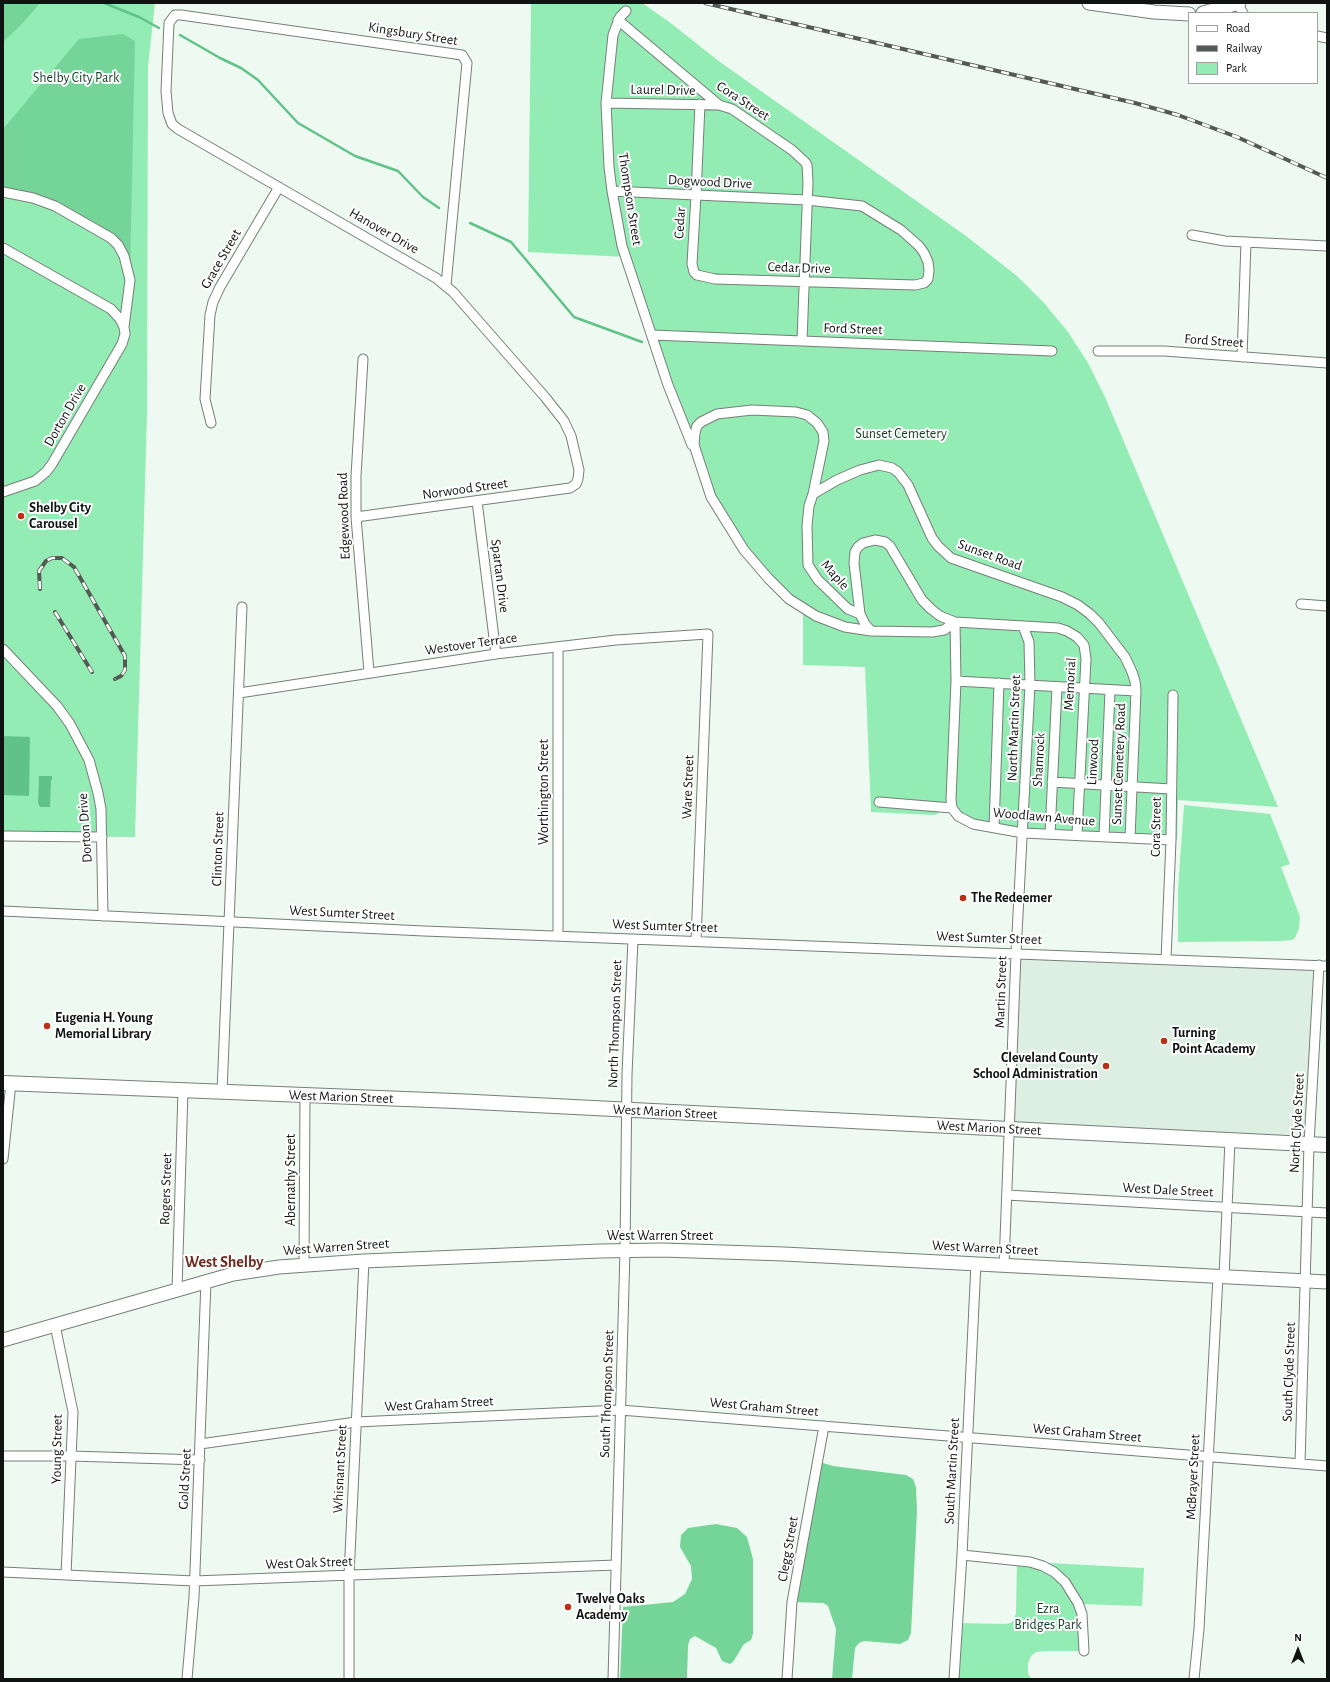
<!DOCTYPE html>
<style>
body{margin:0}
#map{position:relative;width:1330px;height:1682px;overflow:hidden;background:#eefaf1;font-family:"Alegreya Sans",sans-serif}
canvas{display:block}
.frame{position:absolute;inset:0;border:4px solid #101311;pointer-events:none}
.legend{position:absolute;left:1188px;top:12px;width:130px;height:72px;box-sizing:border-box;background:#fff;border:1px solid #9fa1a0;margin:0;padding:5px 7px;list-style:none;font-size:12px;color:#101311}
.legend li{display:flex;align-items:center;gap:8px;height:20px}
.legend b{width:20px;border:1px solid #9fa1a0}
.north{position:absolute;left:1278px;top:1630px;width:40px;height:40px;-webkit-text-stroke:3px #fff;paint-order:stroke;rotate:0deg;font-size:11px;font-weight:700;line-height:16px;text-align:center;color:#101311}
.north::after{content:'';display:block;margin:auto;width:14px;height:18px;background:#101311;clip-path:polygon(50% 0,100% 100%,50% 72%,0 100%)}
</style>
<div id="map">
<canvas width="1330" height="1682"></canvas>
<div class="frame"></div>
<ul class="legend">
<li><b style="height:5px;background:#fff"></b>Road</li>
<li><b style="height:5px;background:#535954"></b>Railway</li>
<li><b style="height:11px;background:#93ecb3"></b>Park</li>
</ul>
<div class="north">N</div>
</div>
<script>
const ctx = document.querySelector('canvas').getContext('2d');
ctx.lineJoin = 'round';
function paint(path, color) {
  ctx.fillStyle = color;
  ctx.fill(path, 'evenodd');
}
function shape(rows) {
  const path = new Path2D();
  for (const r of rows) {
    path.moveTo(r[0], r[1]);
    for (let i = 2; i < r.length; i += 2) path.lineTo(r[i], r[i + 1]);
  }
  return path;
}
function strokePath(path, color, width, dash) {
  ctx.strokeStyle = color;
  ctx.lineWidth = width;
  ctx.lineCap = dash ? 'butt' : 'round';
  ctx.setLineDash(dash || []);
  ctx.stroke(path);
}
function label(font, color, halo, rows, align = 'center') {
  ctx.font = font + ' "Alegreya Sans",sans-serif';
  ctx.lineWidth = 4;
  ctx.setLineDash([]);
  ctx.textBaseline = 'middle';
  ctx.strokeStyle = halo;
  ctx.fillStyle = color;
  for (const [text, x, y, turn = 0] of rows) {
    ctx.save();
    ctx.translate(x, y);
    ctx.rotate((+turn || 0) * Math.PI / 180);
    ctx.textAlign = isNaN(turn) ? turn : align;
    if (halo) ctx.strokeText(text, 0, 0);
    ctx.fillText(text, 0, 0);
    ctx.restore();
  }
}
const built = shape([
 [1016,953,1319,965,1309,1144,1010,1129]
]);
const green = shape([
 [3,3,155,3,148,67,147,413,135,837,3,836],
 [531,3,642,3,668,21,720,62,966,236,1017,276,1044,303,1068,332,1088,363,1105,397,1278,807,1178,800,1177,840,1023,833,988,827,942,807,939,813,934,815,871,812,865,667,803,665,803,609,768,578,711,497,626,257,528,252],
 [1184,805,1270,814,1290,864,1281,867,1300,917,1299,928,1295,938,1292,940,1280,941,1178,942,1178,889],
 [1017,1559,1030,1562,1144,1568,1142,1606,1078,1604,1084,1651,1044,1651,1036,1652,1031,1656,1028,1663,1028,1673,1031,1679,954,1679,958,1623,1005,1624,1011,1623,1014,1619,1016,1613]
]);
const forest = shape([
 [3,3,40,3,22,24,3,42],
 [123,34,135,41,130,276,118,245,55,206,3,192,3,129,79,39],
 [818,1458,823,1463,833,1466,906,1475,913,1479,916,1487,917,1511,911,1633,908,1640,900,1644,864,1641,859,1643,855,1648,852,1679,832,1679,836,1629,828,1606,823,1603,792,1602],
 [716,1524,737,1528,747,1537,753,1559,753,1634,751,1640,744,1644,733,1662,730,1664,722,1661,716,1648,695,1636,690,1639,688,1645,687,1679,620,1679,623,1607,673,1602,685,1594,692,1579,691,1566,680,1547,681,1535,688,1528]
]);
const water = shape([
 [3,736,30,737,29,796,3,795],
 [39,776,52,776,52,780,51,780,50,807,40,807,38,803]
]);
const stream = shape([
 [104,3,139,17,159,28],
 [180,35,220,58,241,68,258,80,298,123,355,156,398,171,423,197,439,208],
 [470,223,511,242,574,317,642,342]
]);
const street = shape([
 [1237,3,1243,13],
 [626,11,620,17,613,35,606,103,609,167,612,191,622,246,668,385,692,445],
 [618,20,719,105,732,109,792,150,805,162,807,165,808,182,802,341],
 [1317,36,1327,38],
 [606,103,719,105],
 [612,191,696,195,807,200,862,206,901,230,919,246,924,253,928,262,929,270,928,279,924,283,915,285,715,279,697,275,694,272,692,264,696,195,700,104],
 [3,192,33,198,55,206,111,238,118,245,124,256,130,280,124,327],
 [1192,235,1225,241,1327,246],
 [3,248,111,309,120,319,124,327,125,334,122,344,52,464,46,472,35,481,3,492],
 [652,335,1052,351],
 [1098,351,1164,351,1327,363],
 [1242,357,1246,242],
 [363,359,356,476,356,517,369,672],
 [211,423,205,399,210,315,213,302,220,287,279,187],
 [813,494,837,480,860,470,879,465,892,468,898,472,908,485,932,538,938,546,951,558,1062,597,1078,605,1090,614,1099,623,1125,657,1132,672,1135,681,1136,691,1130,838],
 [477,501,496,654],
 [356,517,570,488,576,484,578,479,579,470,571,436,564,421,545,397,453,292,436,278,178,129,172,124,168,113,166,91,169,23,175,15,181,15,462,55,467,63,446,285],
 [1301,604,1327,606],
 [860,614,848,609,818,580,808,565,807,526,809,506,813,494,824,441,823,432,817,423,807,415,796,412,752,410,717,414,701,422,697,426,695,433,694,445,711,497,744,550,768,578,789,599,816,616,845,627,871,631,932,632,944,630,955,622],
 [955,622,956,681,951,799,952,808,958,816,973,824,1023,833,1171,840],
 [871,631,865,624,860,614,854,563,855,552,858,547,863,543,875,540,885,542,890,546,922,600,931,609,940,616,955,622,1058,628,1067,631,1077,637,1084,645,1086,659,1077,835],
 [558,647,558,936],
 [3,649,57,706,70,724,89,760,98,793,101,809,103,916],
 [956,681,1136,691],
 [239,693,496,654,616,640,708,634,696,941],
 [1052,782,1171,789],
 [879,802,952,808],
 [994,828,999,683],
 [1050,834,1057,687],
 [3,836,102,837],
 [1104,837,1110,690],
 [3,911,424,931,1327,966],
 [1166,959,1171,840,1173,695],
 [222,1092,242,607],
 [3,1159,11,1083],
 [1007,1195,1327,1213],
 [304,1265,305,1095],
 [1004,1265,1016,953,1030,685,1029,642,1023,626],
 [1224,1277,1230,1140],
 [177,1289,183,1090],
 [55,1325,73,1412,66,1575],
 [200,1444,356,1422,620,1410,1327,1466],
 [3,1456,71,1456,200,1460],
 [1300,1464,1309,1144,1319,965],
 [962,1555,1030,1562,1043,1566,1054,1572,1065,1582,1078,1603,1082,1614,1084,1651],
 [3,1572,194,1581,616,1565],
 [187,1679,194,1597,206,1281],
 [349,1679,349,1575,364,1261],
 [613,1679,625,1251,627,1074,633,939],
 [787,1679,792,1602,824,1426],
 [954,1679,962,1555,976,1263],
 [1194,1679,1199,1629,1218,1277]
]);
const secondary = shape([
 [1089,3,1154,12,1189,14],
 [1203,13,1239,3],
 [3,1340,233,1274,279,1267,364,1261,600,1251,662,1250,784,1254,1327,1282]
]);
const primary = shape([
 [3,1083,455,1101,1327,1145]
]);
const rail = shape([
 [705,3,1135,103,1178,115,1237,137,1327,178],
 [40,589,39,571,46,561,52,558,62,558,74,567,125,656,125,670,121,676,115,679],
 [55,612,92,672]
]);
const markers = [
 [21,516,4,"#bb2f15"],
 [963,898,4,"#bb2f15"],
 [47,1026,4,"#bb2f15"],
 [1164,1041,4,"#bb2f15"],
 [1106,1066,4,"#bb2f15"],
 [568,1607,4,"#bb2f15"]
];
const streetNames = [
 ["Kingsbury Street",413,34,9],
 ["Laurel Drive",663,90,1],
 ["Cora Street",743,101,33],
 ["Dogwood Drive",710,182,3],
 ["Thompson Street",630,199,81],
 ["Cedar",680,223,-87],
 ["Hanover Drive",384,231,30],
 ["Grace Street",221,259,-60],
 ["Cedar Drive",799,268,2],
 ["Ford Street",853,329,2],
 ["Ford Street",1214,341,4],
 ["Dorton Drive",65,415,-60],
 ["Norwood Street",465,489,-8],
 ["Edgewood Road",344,516,-92],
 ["Sunset Road",990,555,20],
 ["Maple",835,575,49],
 ["Spartan Drive",500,576,83],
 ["Westover Terrace",471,644,-8],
 ["Memorial",1070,684,-87],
 ["North Martin Street",1014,728,-88],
 ["Shamrock",1039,760,-87],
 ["Linwood",1093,762,-87],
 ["Sunset Cemetery Road",1119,764,-88],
 ["Ware Street",688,787,-88],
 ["Worthington Street",544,792,-90],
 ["Woodlawn Avenue",1044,817,5],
 ["Cora Street",1156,827,-89],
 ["Dorton Drive",85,828,-94],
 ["Clinton Street",218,849,-88],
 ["West Sumter Street",342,913,3],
 ["West Sumter Street",665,926,2],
 ["West Sumter Street",989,938,2],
 ["Martin Street",1001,992,-88],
 ["North Thompson Street",615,1024,-88],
 ["West Marion Street",341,1097,2],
 ["West Marion Street",665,1112,3],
 ["North Clyde Street",1297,1123,-87],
 ["West Marion Street",989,1128,3],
 ["Abernathy Street",291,1180,-90],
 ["Rogers Street",166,1189,-88],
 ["West Dale Street",1168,1190,3],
 ["West Warren Street",660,1236],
 ["West Warren Street",336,1247,-4],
 ["West Warren Street",985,1248,3],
 ["South Clyde Street",1289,1372,-88],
 ["South Thompson Street",607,1394,-88],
 ["West Graham Street",439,1404,-3],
 ["West Graham Street",764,1407,5],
 ["West Graham Street",1087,1433,5],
 ["Young Street",57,1449,-89],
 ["Whisnant Street",340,1469,-87],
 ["South Martin Street",952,1471,-87],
 ["McBrayer Street",1193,1477,-87],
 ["Gold Street",185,1479,-87],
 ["Clegg Street",788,1549,-80],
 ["West Oak Street",309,1563,-2]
];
const parkNames = [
 ["Shelby City Park",76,78],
 ["Sunset Cemetery",901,434],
 ["Ezra",1048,1609],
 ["Bridges Park",1048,1625]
];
const poiNames = [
 ["Shelby City",29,508],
 ["Carousel",29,524],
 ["The Redeemer",971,898],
 ["Eugenia H. Young",55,1018],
 ["Memorial Library",55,1034],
 ["Turning",1172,1033],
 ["Point Academy",1172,1049],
 ["Cleveland County",1098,1058,"right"],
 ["School Administration",1098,1074,"right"],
 ["Twelve Oaks",576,1599],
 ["Academy",576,1615]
];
const quarterNames = [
 ["West Shelby",224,1262]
];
paint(built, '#dcefe2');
paint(green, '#93ecb3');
paint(forest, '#75d599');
paint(water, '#61c288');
strokePath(stream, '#61c288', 2.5);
strokePath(street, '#757f78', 11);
strokePath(secondary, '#757f78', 15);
strokePath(primary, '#757f78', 16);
strokePath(street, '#fff', 9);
strokePath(secondary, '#fff', 13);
strokePath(primary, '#fff', 14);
strokePath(rail, '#535954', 4);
strokePath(rail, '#fff', 2.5, [8]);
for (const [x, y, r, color] of markers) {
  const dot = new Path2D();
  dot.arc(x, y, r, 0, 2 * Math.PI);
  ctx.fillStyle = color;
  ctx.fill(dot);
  strokePath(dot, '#fff', 1.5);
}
label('14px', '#101311', '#fff', streetNames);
label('14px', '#143d25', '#fff', parkNames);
label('bold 14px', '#101311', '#fff', poiNames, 'left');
label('bold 16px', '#6f2b1e', '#fff', quarterNames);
</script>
